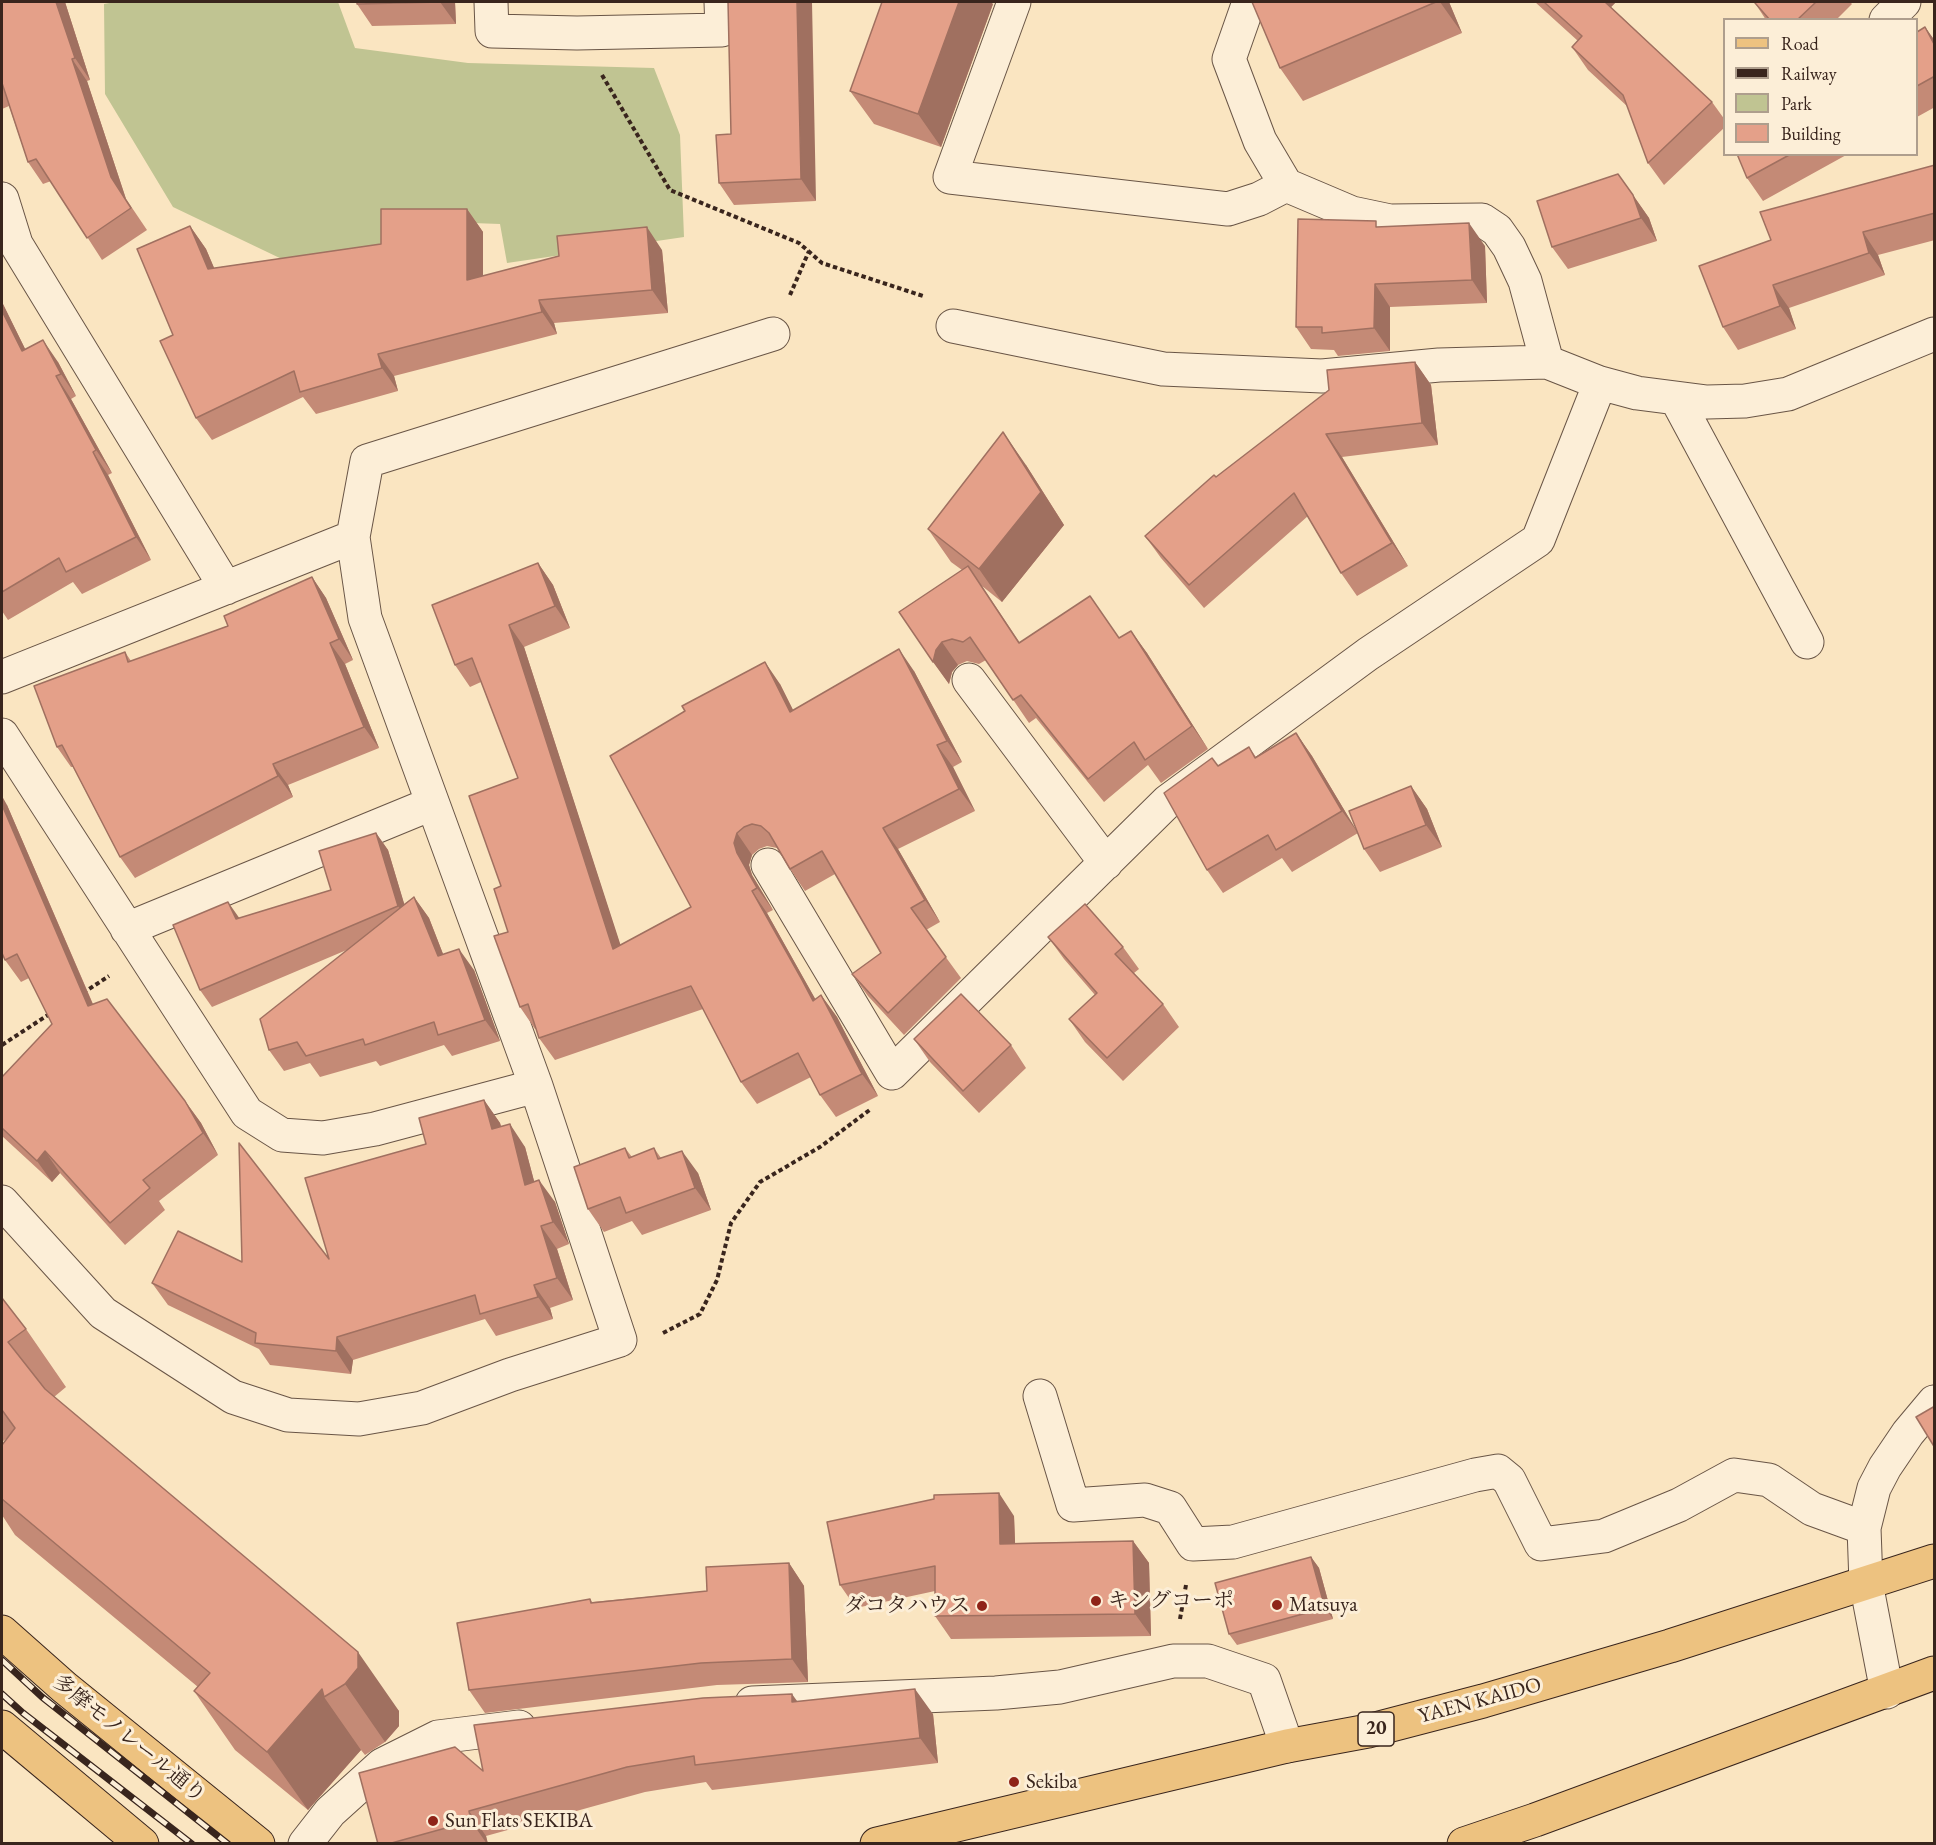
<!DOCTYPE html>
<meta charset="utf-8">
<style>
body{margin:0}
#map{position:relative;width:1936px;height:1845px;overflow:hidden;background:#fae5c1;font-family:"EB Garamond",serif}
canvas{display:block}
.frame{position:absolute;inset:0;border:3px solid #39251d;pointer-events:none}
.legend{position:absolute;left:1723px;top:18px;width:195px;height:138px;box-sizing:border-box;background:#fceed7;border:2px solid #ae9e8d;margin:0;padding:8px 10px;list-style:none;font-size:18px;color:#39251d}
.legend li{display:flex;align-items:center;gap:12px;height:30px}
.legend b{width:30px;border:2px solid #ae9e8d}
</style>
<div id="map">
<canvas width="1936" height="1845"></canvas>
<div class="frame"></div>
<ul class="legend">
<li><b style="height:8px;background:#edc280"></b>Road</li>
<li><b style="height:8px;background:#39251d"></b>Railway</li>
<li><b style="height:16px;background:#c0c492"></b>Park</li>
<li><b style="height:16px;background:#e4a089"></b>Building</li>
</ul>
</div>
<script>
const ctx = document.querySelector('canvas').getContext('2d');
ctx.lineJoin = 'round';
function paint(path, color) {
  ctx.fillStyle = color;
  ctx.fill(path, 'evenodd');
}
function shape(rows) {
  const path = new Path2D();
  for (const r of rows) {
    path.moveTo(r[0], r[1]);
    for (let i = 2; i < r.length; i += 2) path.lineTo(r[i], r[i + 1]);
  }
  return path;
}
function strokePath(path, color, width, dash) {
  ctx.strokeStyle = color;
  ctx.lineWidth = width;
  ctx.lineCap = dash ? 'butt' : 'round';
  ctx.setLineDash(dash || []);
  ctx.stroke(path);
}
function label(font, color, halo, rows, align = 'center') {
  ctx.font = font + ' "EB Garamond","Noto Serif JP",serif';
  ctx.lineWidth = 6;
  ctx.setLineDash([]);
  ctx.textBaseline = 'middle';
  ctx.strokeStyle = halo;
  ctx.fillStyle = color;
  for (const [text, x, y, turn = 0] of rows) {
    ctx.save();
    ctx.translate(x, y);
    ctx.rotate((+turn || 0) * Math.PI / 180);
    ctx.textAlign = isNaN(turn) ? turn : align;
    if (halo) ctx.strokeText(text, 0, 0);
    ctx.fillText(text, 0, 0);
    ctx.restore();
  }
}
const green = shape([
 [115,2,338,2,355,48,468,63,654,68,680,135,684,237,507,263,500,224,388,220,375,269,286,261,173,207,105,94,104,4]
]);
const path = shape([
 [602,75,670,190,799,243,822,263,923,296],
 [790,295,809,251],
 [83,993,109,976],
 [2,1045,51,1013],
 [663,1333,700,1314,717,1280,731,1223,760,1182,820,1147,871,1109],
 [1180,1619,1186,1585]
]);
const minor = shape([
 [491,2,492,31,577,33,722,30,721,2],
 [1014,2,950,177,1228,209,1259,199,1286,185],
 [1249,2,1229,59,1260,141,1286,185,1352,213,1390,221,1482,220,1497,230,1509,247,1525,281,1547,362],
 [1886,20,1904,2],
 [2,199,16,244,226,588],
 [953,326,1163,369,1322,376,1439,365,1547,362,1600,383,1637,393,1707,402,1745,401,1788,394,1934,334],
 [1677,400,1807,642],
 [2,677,353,537],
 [969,680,1106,863],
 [2,735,247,1113,282,1135,323,1138,375,1129,536,1086,620,1340,510,1375,422,1408,359,1419,288,1415,233,1397,103,1313,2,1202],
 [768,865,892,1073,1168,801,1368,654,1538,540,1600,383],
 [127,929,431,804],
 [536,1086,365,618,353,537,367,461,773,334],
 [1040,1396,1073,1505,1145,1500,1170,1508,1193,1544,1233,1542,1475,1475,1498,1471,1509,1480,1541,1544,1604,1536,1679,1505,1734,1475,1769,1480,1812,1509,1864,1528],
 [1887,1692,1866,1583,1864,1528,1874,1488,1885,1467,1908,1433,1934,1402],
 [752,1703,996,1693,1060,1687,1173,1661,1208,1661,1264,1680,1287,1746],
 [305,1844,330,1812,382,1765,438,1737,519,1727]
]);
const major = shape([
 [2,1632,64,1687,258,1844],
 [2,1727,142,1844],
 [877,1844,1287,1746,1368,1731,1483,1701,1670,1646,1934,1561],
 [1464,1844,1535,1820,1934,1673]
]);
const rail = shape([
 [2,1660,42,1697,228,1844],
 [2,1694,23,1713,192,1844]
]);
const wall = shape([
 [2,2,65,2,90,80,87,81,126,199,147,230,102,260,51,181,43,184,28,162,9,106,2,109],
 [455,2,456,24,372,26,357,4],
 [728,2,816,201,734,205,719,183,731,134],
 [1252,2,1449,2,1462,33,1303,101,1280,68],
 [1535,2,1616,2,1611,7,1712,102,1725,120,1725,127,1664,185,1648,163,1628,107,1588,70,1572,47,1578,41],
 [1756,2,1850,2,1852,4,1836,20,1766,20,1755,3],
 [993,4,941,147,874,124,850,91],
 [1925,27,1935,41,1935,107,1917,117,1917,32],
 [1737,154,1848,154,1763,201,1747,178],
 [1935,165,1935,240,1878,255,1885,275,1789,308,1796,329,1738,350,1723,327,1771,240],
 [1618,174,1649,218,1657,241,1568,269,1552,247],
 [467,209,483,232,483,276,662,250,668,313,554,323,557,334,394,376,398,391,316,414,303,397,212,440,196,418,173,335,190,226,206,249,214,268,381,244],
 [1380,227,1485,246,1487,303,1390,307,1390,351,1338,356,1334,350,1311,349,1296,327],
 [2,302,25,349,58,362,76,396,71,399,112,473,108,475,151,560,82,594,73,582,8,620,2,611],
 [1415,362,1431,385,1438,445,1342,457,1408,566,1357,596,1341,573,1308,516,1204,608,1161,558,1145,536,1216,477],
 [1026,465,1064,525,1002,602,982,586,1020,643,1119,638,1131,631,1147,653,1208,749,1161,783,1148,765,1104,802,1036,718,1029,723,986,660,979,664,967,661,958,665,952,672,949,684,899,612,962,570,951,562,928,529],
 [538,563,553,585,570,628,524,647,620,945,691,907,780,684,793,710,914,671,962,762,953,767,975,811,898,849,940,922,926,930,961,978,904,1035,868,996,852,974,881,953,835,874,805,891,790,869,779,851,777,848,767,846,759,849,752,855,749,865,752,875,773,910,767,913,815,999,821,995,837,1017,878,1096,836,1117,820,1095,811,1077,757,1104,741,1082,703,1009,555,1060,539,1038,536,1029,535,1029,520,1007,501,886,518,778,481,682,470,687,455,665],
 [312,577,326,598,353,660,345,664,379,748,288,785,293,797,135,878,120,857,73,767,71,767,57,747,125,652,131,661,228,626],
 [1296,733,1312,756,1358,833,1411,786,1427,809,1442,847,1380,872,1364,849,1358,833,1292,872,1282,858,1223,893,1207,870,1218,766,1249,747,1256,757],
 [7,805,93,1004,185,1101,201,1123,218,1155,159,1201,165,1210,125,1245,60,1173,52,1182,2,1136,2,1077,52,1024,29,978,21,982,5,960],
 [376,833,388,850,404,904,414,897,429,918,443,954,474,970,500,1041,452,1056,444,1045,380,1066,376,1061,320,1077,310,1063,284,1071,269,1050,349,949,212,1007,200,990,239,918,331,890],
 [1048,937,1123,947,1139,969,1134,973,1163,1004,1179,1027,1123,1081,1085,1042,1069,1019,1095,995,1064,959],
 [914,1039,1011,1045,1026,1068,979,1113,930,1062],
 [484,1100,500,1123,501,1126,525,1147,534,1181,555,1202,569,1244,557,1249,573,1300,550,1308,553,1319,496,1336,485,1319,353,1360,351,1374,270,1365,259,1349,168,1305,152,1283,242,1262,329,1259,426,1144],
 [625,1148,632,1157,654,1148,661,1158,698,1173,711,1210,642,1235,632,1221,604,1232,588,1209],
 [2,1298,26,1329,66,1387,54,1397,399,1711,399,1726,385,1742,365,1755,361,1750,308,1810,235,1750,194,1691,198,1687,15,1535,2,1515,2,1445,7,1438,2,1442],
 [1014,1516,1015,1543,1133,1541,1149,1563,1151,1636,951,1639,935,1616,935,1591,856,1608,840,1585],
 [1311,1557,1319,1568,1333,1619,1237,1645,1229,1634],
 [789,1563,804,1586,808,1682,717,1685,485,1713,469,1690,590,1599,592,1602,707,1591],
 [797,1701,933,1714,938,1763,712,1790,706,1782,645,1792,486,1836,488,1844,378,1844,483,1771]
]);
const shadedWall = shape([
 [56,2,65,2,90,80,75,58],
 [440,2,455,2,456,24],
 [797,2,812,2,816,201,801,179],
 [959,2,991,2,993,4,941,147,918,114],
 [1440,2,1449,2,1462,33],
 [1600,2,1616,2,1607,11],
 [1925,27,1935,41,1935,46],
 [72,59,87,81,126,199,147,230,111,177],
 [1633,195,1649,218,1657,241,1641,218],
 [467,209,483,232,483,303,467,280],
 [1469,223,1485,246,1487,303,1472,280],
 [190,226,206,249,224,291,208,269],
 [647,227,662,250,668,313,652,290],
 [1863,232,1878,255,1885,275,1869,253],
 [1375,284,1390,307,1390,351,1374,328],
 [1773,285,1789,308,1796,329,1780,306],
 [539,300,554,323,557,334,542,312],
 [2,302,37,373,22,351,2,311],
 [43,340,58,362,76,396,61,374],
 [378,354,394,376,398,391,382,368],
 [1415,362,1431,385,1438,445,1422,423],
 [56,376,71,399,112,473,96,450],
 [1003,432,1026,465,1064,525,1002,602,979,569],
 [1326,434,1342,457,1408,566,1392,543],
 [93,452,108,475,151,560,136,537],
 [538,563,553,585,570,628,555,606],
 [312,577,326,598,353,660,339,639],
 [509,625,524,647,629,971,613,949],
 [1131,631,1147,653,1208,749,1192,726],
 [942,642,958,665,952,672,949,684,933,662,936,650],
 [330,643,345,664,379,748,364,727],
 [899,649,914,671,962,762,947,741],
 [765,662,780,684,805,734,790,712],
 [1296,733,1312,756,1358,833,1342,811],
 [937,745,953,767,975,811,959,789],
 [273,764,288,785,293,797,278,776],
 [1411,786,1427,809,1442,847,1426,825],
 [2,796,7,805,103,1028,88,1006,2,805],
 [883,828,898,849,940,922,925,900],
 [376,833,388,850,410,923,398,906],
 [737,833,752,855,749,865,752,875,773,910,757,888,737,853,734,843],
 [752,891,767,913,817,1002,813,1001],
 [414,897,429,918,452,977,438,956],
 [228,902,240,919,236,919],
 [459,949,474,970,500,1041,485,1020],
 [821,995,837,1017,878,1096,862,1074],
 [484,1100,500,1123,508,1151,492,1129],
 [185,1101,201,1123,218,1155,203,1133],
 [510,1124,525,1147,541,1207,525,1185],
 [45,1151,60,1173,52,1182,37,1161],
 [682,1151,698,1173,711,1210,695,1188],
 [539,1180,555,1202,569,1244,553,1222],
 [541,1226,557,1249,573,1300,557,1278],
 [534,1285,550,1308,553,1319,538,1297],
 [337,1337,353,1360,351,1374,336,1351],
 [999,1493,1014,1516,1016,1566,1000,1544],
 [1133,1541,1149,1563,1151,1636,1135,1614],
 [1311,1557,1319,1568,1333,1619,1325,1608],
 [789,1563,804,1586,808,1682,792,1659],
 [358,1652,399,1711,399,1726,385,1742,345,1684],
 [322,1689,324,1697,361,1750,308,1810,267,1752],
 [915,1689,933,1714,938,1763,920,1738],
 [792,1694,810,1719,792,1702],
 [469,1811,486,1836,488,1844,487,1844,471,1821]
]);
const building = shape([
 [2,2,56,2,75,58,72,59,111,177,131,208,87,238,36,159,28,162,2,83,2,2],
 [357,2,440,2,357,4,357,2],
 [728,2,797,2,801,179,719,183,716,135,731,134,728,2],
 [882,2,959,2,918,114,850,91,882,2],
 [1252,2,1436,2,1280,68,1252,2],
 [1544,2,1605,2,1712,102,1648,163,1623,95,1572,47,1582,36,1544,2],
 [1756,2,1816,2,1797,20,1770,20,1755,3,1756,2],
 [1925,27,1935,46,1935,76,1917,86,1917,32,1925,27],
 [1737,154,1791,154,1747,178,1737,154],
 [1935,165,1935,213,1863,232,1869,253,1773,285,1780,306,1723,327,1699,266,1771,240,1760,212,1935,165],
 [1618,174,1633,195,1641,218,1552,247,1537,201,1618,174],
 [381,209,467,209,467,280,559,256,557,236,647,227,652,290,539,300,542,312,378,354,382,368,300,392,294,371,196,418,160,341,173,335,137,249,190,226,208,269,381,244,381,209],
 [1298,219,1376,221,1376,227,1469,223,1472,280,1375,284,1374,328,1322,333,1322,327,1296,327,1298,219],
 [2,311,22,351,43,340,61,374,56,376,96,450,93,452,136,537,66,572,59,558,2,592,2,311],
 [1415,362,1422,423,1326,434,1392,543,1341,573,1294,493,1189,585,1145,536,1214,475,1216,477,1329,390,1327,370,1415,362],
 [1003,432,1041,492,979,569,928,529,1003,432],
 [538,563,555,606,509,625,613,949,691,907,610,756,685,711,682,706,765,662,790,712,899,649,947,741,937,745,959,789,883,828,925,900,911,908,946,957,888,1013,852,974,881,953,822,851,790,869,769,833,761,826,752,824,744,827,737,833,734,843,737,853,757,888,752,891,802,980,813,1001,821,995,862,1074,820,1095,798,1053,741,1082,691,986,539,1038,528,1004,520,1007,494,936,508,932,494,889,501,886,469,796,518,778,472,658,455,665,432,605,538,563],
 [968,566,1019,643,1090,596,1119,638,1131,631,1192,726,1145,760,1134,742,1088,779,1021,695,1013,700,970,637,963,642,952,639,942,642,936,650,933,662,899,612,968,566],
 [312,577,339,639,330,643,364,727,273,764,278,776,120,857,62,745,57,747,34,686,125,652,128,662,228,626,224,616,312,577],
 [1296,733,1342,811,1276,850,1268,835,1207,870,1164,793,1212,758,1218,766,1249,747,1255,758,1296,733],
 [1411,786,1426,825,1364,849,1349,811,1411,786],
 [2,805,88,1006,107,999,185,1101,203,1133,143,1180,150,1188,110,1223,45,1151,37,1161,2,1128,2,1077,52,1024,17,954,5,960,2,953,2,805],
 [376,833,398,906,200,990,173,925,228,902,236,919,331,890,319,851,376,833],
 [414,897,438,956,459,949,485,1020,438,1035,434,1022,365,1045,363,1039,306,1056,297,1042,269,1050,260,1019,414,897],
 [1085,904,1123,947,1115,954,1163,1004,1107,1058,1069,1019,1097,993,1048,937,1085,904],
 [961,994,1011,1045,963,1091,914,1039,961,994],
 [484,1100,492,1129,510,1124,525,1185,539,1180,553,1222,541,1226,557,1278,534,1285,538,1297,480,1314,475,1295,337,1337,336,1351,255,1343,256,1333,152,1283,178,1231,242,1262,239,1143,329,1259,305,1178,426,1144,419,1118,484,1100],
 [625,1148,629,1158,654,1148,658,1159,682,1151,695,1188,626,1213,620,1197,588,1209,574,1167,625,1148],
 [2,1298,26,1329,8,1342,45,1389,358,1652,358,1668,345,1684,324,1697,322,1689,267,1752,194,1691,210,1673,2,1499,2,1445,15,1428,2,1410,2,1298],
 [1935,1406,1935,1448,1916,1417,1935,1406],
 [999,1493,1000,1544,1133,1541,1135,1614,935,1616,935,1566,840,1585,827,1522,934,1499,934,1495,999,1493],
 [1311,1557,1325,1608,1229,1634,1215,1583,1311,1557],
 [789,1563,792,1659,701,1663,469,1690,457,1623,590,1599,591,1603,707,1591,706,1567,789,1563],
 [915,1689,920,1738,695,1765,694,1756,627,1767,469,1811,471,1821,388,1844,378,1844,359,1773,455,1747,483,1771,474,1725,703,1698,792,1694,792,1702,915,1689]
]);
const markers = [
 [1096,1601,6,"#8f2418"],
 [1277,1605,6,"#8f2418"],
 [982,1606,6,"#8f2418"],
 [1014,1782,6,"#8f2418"],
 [433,1821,6,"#8f2418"]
];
const shields = [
 [1376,1729,36]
];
const shieldNames = [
 ["20",1376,1729]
];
const poiNames = [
 ["キングコーポ",1108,1601],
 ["Matsuya",1289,1605],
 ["ダコタハウス",970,1606,"right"],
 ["Sekiba",1026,1782],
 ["Sun Flats SEKIBA",445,1821]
];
const streetNames = [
 ["YAEN KAIDO",1480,1701,-15],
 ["多摩モノレール通り",129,1739,39]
];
paint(green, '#c0c492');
strokePath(minor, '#695546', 35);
strokePath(major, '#39251d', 35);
strokePath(path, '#39251d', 4, [4.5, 3]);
strokePath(minor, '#fceed7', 33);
strokePath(major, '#edc280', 33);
strokePath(rail, '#39251d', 7);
strokePath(rail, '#fceed7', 4.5, [14]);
paint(wall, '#c48a76');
paint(shadedWall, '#a07060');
paint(building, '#e4a089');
strokePath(building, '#a07060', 1.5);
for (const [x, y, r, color] of markers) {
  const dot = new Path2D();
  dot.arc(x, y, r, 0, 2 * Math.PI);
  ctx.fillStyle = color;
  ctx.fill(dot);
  strokePath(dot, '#fceed7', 2);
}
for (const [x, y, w] of shields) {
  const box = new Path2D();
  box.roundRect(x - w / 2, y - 17, w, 34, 4.5);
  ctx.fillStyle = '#fceed7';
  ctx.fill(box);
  strokePath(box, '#39251d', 1.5);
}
label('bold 20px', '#39251d', null, shieldNames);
label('21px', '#39251d', '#fceed7', poiNames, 'left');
label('21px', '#39251d', '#fceed7', streetNames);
</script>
